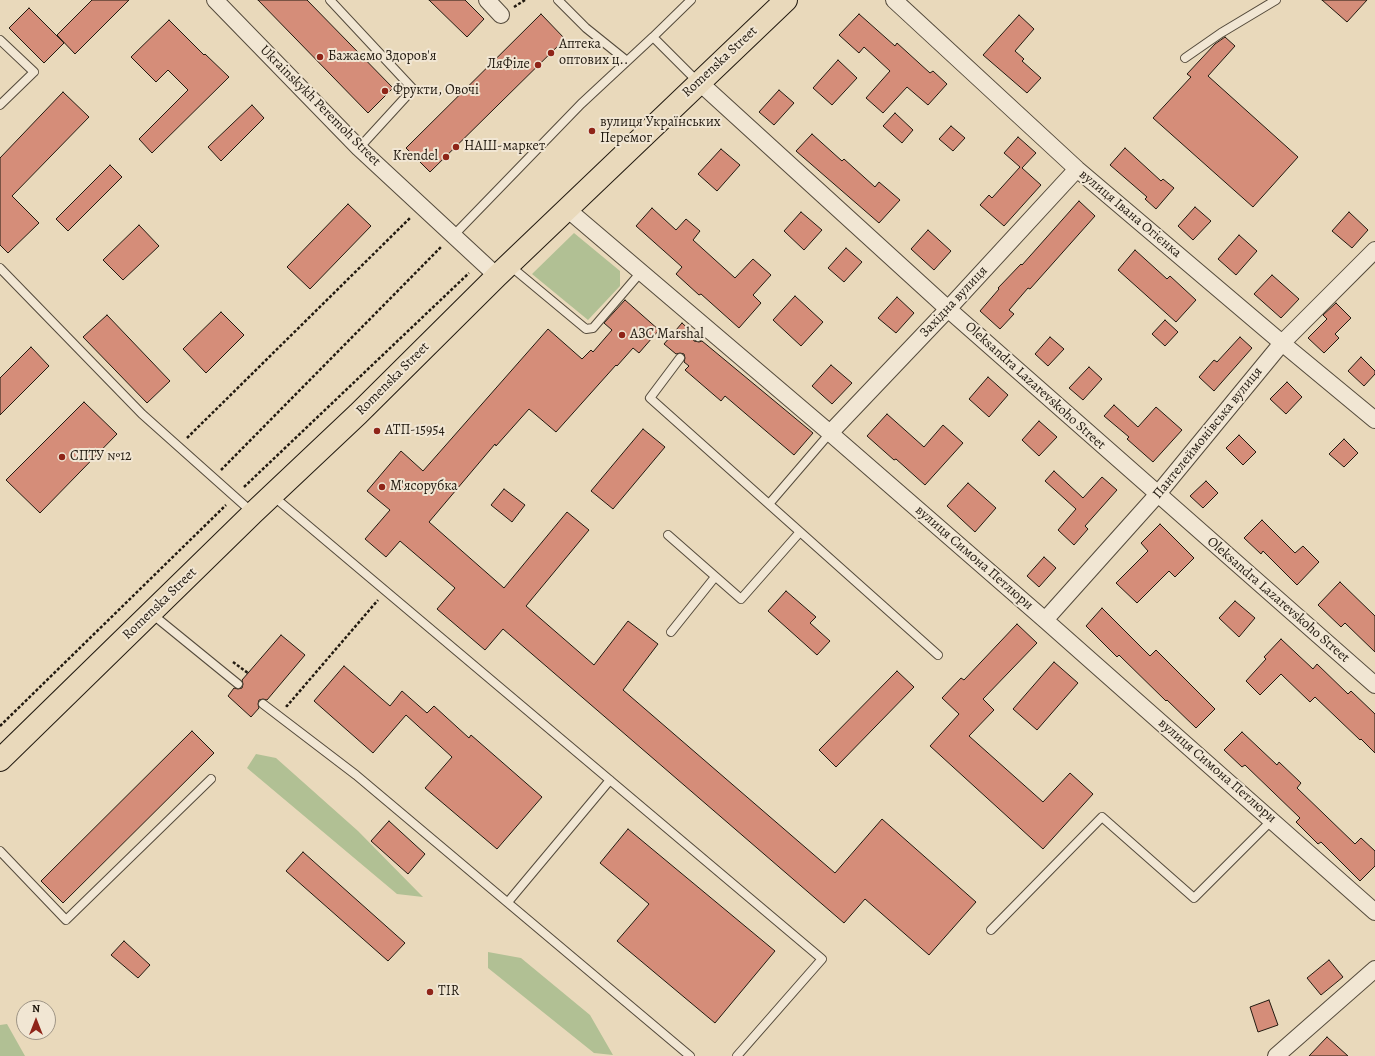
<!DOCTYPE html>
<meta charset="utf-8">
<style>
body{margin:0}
#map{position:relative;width:1375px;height:1056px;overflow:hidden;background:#e9d9bb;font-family:Alegreya,serif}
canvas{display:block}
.north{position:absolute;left:16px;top:1000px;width:40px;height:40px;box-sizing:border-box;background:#f1e6d3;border:1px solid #9e9485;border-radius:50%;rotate:0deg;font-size:11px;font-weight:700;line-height:16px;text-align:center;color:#221a10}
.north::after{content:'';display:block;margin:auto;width:14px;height:18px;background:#8f2418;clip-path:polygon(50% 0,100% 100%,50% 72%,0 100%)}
</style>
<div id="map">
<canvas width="1375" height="1056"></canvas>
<div class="north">N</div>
</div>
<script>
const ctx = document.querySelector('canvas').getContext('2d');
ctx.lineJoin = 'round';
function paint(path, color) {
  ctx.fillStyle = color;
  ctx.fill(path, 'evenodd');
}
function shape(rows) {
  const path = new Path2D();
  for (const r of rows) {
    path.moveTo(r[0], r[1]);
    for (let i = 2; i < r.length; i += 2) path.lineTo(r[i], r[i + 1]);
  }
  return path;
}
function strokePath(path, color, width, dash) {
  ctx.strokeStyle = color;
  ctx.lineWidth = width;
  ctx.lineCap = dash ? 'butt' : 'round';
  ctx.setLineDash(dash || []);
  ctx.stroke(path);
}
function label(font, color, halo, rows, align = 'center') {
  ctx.font = font + ' Alegreya,serif';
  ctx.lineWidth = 4;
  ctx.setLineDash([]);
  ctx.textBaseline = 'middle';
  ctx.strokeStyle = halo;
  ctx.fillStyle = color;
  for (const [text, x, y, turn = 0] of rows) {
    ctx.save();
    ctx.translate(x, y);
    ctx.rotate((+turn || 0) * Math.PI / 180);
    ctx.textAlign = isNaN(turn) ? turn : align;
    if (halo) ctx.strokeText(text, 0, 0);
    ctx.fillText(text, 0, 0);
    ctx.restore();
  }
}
const green = shape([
 [574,233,620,271,620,286,588,320,532,274],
 [256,754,276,758,358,831,423,897,397,894,247,768],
 [488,952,521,958,590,1015,613,1055,594,1053,488,968],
 [7,1024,25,1056,0,1056,0,1025]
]);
const building = shape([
 [92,0,129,0,75,54,57,35,92,0],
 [258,0,307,0,393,88,368,113,258,0],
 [429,0,465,0,484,19,467,37,429,0],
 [1322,0,1367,0,1347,22,1322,0],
 [29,8,64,43,44,63,9,28,29,8],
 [541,14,565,39,430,172,406,148,541,14],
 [859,14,895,46,897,43,930,73,933,71,947,84,928,105,907,87,883,113,866,98,890,71,864,47,859,53,839,35,859,14],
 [1019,15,1034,29,1015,51,1024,59,1022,61,1041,78,1027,93,983,55,1019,15],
 [169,20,204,55,205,54,229,77,152,153,139,139,188,90,168,70,156,82,131,57,169,20],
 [1225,37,1235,46,1208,76,1298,157,1253,207,1153,118,1191,77,1187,74,1215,44,1225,37],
 [838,60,857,78,832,105,813,88,838,60],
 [779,90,794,103,774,125,759,112,779,90],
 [63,92,89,117,12,196,39,223,8,253,0,245,0,158,63,92],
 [252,105,264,118,221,161,208,147,252,105],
 [895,113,913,130,902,143,883,126,895,113],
 [951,126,965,138,953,151,939,139,951,126],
 [812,134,842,161,844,159,875,187,879,182,900,200,879,223,796,151,812,134],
 [1018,137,1036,153,1022,168,1041,185,1004,226,980,205,989,195,992,198,1020,167,1004,153,1018,137],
 [1125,148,1161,181,1163,179,1174,188,1156,209,1145,199,1147,197,1110,165,1125,148],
 [721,149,740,165,717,191,698,174,721,149],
 [110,165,122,177,68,231,56,219,110,165],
 [1079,201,1095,216,1030,289,1028,288,1009,310,1014,314,1000,329,980,311,999,289,998,288,1021,264,1022,265,1079,201],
 [348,204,371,226,310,289,287,267,348,204],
 [1195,207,1211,221,1193,240,1178,226,1195,207],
 [652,208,676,230,686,219,700,231,693,240,735,278,753,259,771,275,753,295,761,303,739,328,701,294,699,295,676,274,682,267,636,226,652,208],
 [801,212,822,230,804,250,784,231,801,212],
 [1349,212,1368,230,1352,248,1332,231,1349,212],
 [139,225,159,246,123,280,103,260,139,225],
 [928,230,951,251,934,270,911,249,928,230],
 [1239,235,1257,251,1236,275,1218,259,1239,235],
 [846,248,862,262,844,282,828,268,846,248],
 [1135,250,1167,279,1170,276,1196,300,1176,322,1118,270,1135,250],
 [1272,275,1299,299,1281,318,1254,294,1272,275],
 [795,296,823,322,801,346,773,320,795,296],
 [897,297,914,313,896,333,878,318,897,297],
 [625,300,659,330,639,353,633,348,617,366,616,365,556,432,529,409,496,446,495,444,429,522,504,588,567,512,589,530,526,606,594,665,628,621,658,644,623,690,835,873,882,819,976,902,929,955,865,899,844,923,503,629,485,650,437,609,455,588,400,541,386,557,365,539,390,510,367,491,401,451,423,471,548,329,582,359,591,350,593,352,612,330,604,323,625,300],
 [1336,303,1351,318,1335,334,1339,338,1324,353,1308,338,1327,319,1323,315,1336,303],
 [221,312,244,335,206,373,183,349,221,312],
 [107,315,170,381,147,403,83,337,107,315],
 [1165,320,1178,332,1165,346,1152,334,1165,320],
 [682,323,694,334,693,338,694,341,699,342,702,341,813,433,794,455,725,396,721,401,685,370,689,366,684,362,685,358,684,354,680,353,676,354,664,344,682,323],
 [1050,337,1064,349,1048,366,1035,354,1050,337],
 [1240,337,1252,348,1214,391,1199,377,1214,360,1217,362,1240,337],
 [31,347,49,366,0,415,0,378,31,347],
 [1361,357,1375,371,1375,374,1364,386,1348,371,1361,357],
 [831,365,852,383,832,404,812,386,831,365],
 [1089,367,1102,379,1083,400,1069,388,1089,367],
 [988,377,1008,395,989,417,969,399,988,377],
 [1287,382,1302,397,1286,414,1270,399,1287,382],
 [84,402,117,434,40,513,6,480,84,402],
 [1114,405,1138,427,1156,407,1182,430,1153,462,1127,439,1129,437,1104,416,1114,405],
 [887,414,924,447,943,425,963,443,925,485,896,459,894,460,867,436,887,414],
 [1039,421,1057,437,1039,456,1022,440,1039,421],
 [643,429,665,447,613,509,591,491,643,429],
 [1239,435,1256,452,1243,465,1226,448,1239,435],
 [1344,439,1358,453,1344,467,1329,454,1344,439],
 [1054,471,1083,498,1102,477,1117,490,1085,526,1088,529,1074,545,1058,530,1076,509,1045,481,1054,471],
 [1206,481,1218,493,1203,508,1190,496,1206,481],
 [968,483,996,508,975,532,947,506,968,483],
 [504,489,525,505,512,522,491,505,504,489],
 [1262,520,1295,553,1303,546,1319,562,1297,585,1263,551,1261,554,1244,538,1262,520],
 [1160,524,1194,558,1175,577,1169,571,1137,603,1116,583,1148,551,1141,543,1160,524],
 [1044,557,1056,568,1039,587,1027,576,1044,557],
 [1340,582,1375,616,1375,652,1345,623,1341,627,1318,605,1340,582],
 [786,591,816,617,810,623,830,641,817,655,768,611,786,591],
 [1235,601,1255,618,1239,637,1219,618,1235,601],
 [1102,608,1150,656,1156,650,1215,709,1196,728,1167,700,1166,701,1119,655,1117,657,1086,626,1102,608],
 [1017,624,1037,643,983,699,994,710,969,736,1043,802,1070,773,1093,794,1043,849,930,746,959,714,942,698,961,678,964,680,1017,624],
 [281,635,305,655,267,700,263,699,259,700,258,704,259,708,251,717,228,696,234,688,238,689,242,688,243,684,242,680,281,635],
 [1281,639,1313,669,1317,664,1348,694,1351,691,1375,714,1375,753,1361,739,1360,740,1315,697,1310,702,1281,674,1260,695,1246,681,1266,659,1264,657,1281,639],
 [1054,662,1078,683,1037,730,1013,709,1054,662],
 [344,666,390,706,402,691,427,713,434,706,469,738,471,735,542,797,497,849,425,788,452,757,406,715,373,753,314,701,344,666],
 [897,671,914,687,836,767,819,750,897,671],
 [192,731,214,753,63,903,41,881,192,731],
 [1242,732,1277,765,1279,762,1301,783,1297,788,1355,844,1361,838,1375,851,1375,866,1360,881,1321,842,1318,844,1296,822,1300,818,1245,765,1242,767,1224,750,1242,732],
 [389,821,425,854,408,874,371,841,389,821],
 [628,829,775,951,715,1023,617,941,649,904,600,863,628,829],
 [303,852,405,943,388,961,286,871,303,852],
 [124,941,150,965,138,978,111,955,124,941],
 [1329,960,1343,977,1321,995,1307,978,1329,960],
 [1269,1000,1278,1025,1258,1032,1250,1007,1269,1000],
 [1327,1037,1348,1056,1309,1056,1327,1037]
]);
const path = shape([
 [514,7,525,0],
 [187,438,410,218],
 [221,470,441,247],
 [244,487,469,273],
 [233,662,248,673],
 [286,705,287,706,378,600],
 [0,726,226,505]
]);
const service = shape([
 [330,0,413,89,359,148],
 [558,0,586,28,627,61],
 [653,37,698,82],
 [0,40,34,72,0,105],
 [1185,58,1221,33,1276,0],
 [453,236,581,104,653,37,691,0],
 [509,265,586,329,593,328,641,272],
 [0,268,142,414,253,513],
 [698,337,707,328],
 [680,358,650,398,938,655],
 [273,496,822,959,737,1056],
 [769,504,830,433],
 [668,535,741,599,800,532],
 [152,614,238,684],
 [671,632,715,577],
 [263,704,356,775,690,1056],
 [0,851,66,920,211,779],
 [508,902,610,780],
 [991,930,1102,817,1194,898,1272,820]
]);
const minor = shape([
 [215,0,359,148,497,276],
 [487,0,501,15],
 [894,0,1077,169,1282,343,1375,420],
 [699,82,948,309,1375,685],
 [567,209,830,433,1045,620,1375,912],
 [830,433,948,309,1077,169],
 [1045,620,1157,495,1282,343,1375,250],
 [1276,1056,1375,969]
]);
const primary = shape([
 [0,760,253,513,358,414,497,276,786,0]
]);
const markers = [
 [551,53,4,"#8f2418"],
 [320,57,4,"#8f2418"],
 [538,65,4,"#8f2418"],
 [385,91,4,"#8f2418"],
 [592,131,4,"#8f2418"],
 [456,147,4,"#8f2418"],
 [446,157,4,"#8f2418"],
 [622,335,4,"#8f2418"],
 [377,431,4,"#8f2418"],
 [62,457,4,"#8f2418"],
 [382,487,4,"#8f2418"],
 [430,992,4,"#8f2418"]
];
const poiNames = [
 ["Аптека",559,45],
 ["оптових ц..",559,61],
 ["Бажаємо Здоров'я",328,57],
 ["ЛяФіле",530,65,"right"],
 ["Фрукти, Овочі",393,91],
 ["вулиця Українських",600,123],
 ["Перемог",600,139],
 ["НАШ-маркет",464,147],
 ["Krendel",438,157,"right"],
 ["АЗС Marshal",630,335],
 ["АТП-15954",385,431],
 ["СПТУ №12",70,457],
 ["М'ясорубка",390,487],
 ["TIR",438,992]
];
const streetNames = [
 ["Romenska Street",720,62,-43],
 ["Ukrainskykh Peremoh Street",320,106,45],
 ["вулиця Івана Огієнка",1130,214,40],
 ["Західна вулиця",954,302,-47],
 ["Romenska Street",393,379,-45],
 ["Oleksandra Lazarevskoho Street",1035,386,42],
 ["Пантелеймонівська вулиця",1208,433,-51],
 ["вулиця Симона Петлюри",974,558,41],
 ["Oleksandra Lazarevskoho Street",1278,600,41],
 ["Romenska Street",160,604,-44],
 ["вулиця Симона Петлюри",1217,771,41]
];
paint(green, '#b1c094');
paint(building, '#d58d79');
strokePath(building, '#221a10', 1);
strokePath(service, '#544a3b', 10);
strokePath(minor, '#544a3b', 18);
strokePath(primary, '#221a10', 24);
strokePath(path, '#221a10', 2.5, [3, 2]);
strokePath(service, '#f1e6d3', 8);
strokePath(minor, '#f1e6d3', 16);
strokePath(primary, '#e9d9bb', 22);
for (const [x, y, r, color] of markers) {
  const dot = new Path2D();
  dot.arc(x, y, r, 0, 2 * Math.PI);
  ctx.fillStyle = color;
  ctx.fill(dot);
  strokePath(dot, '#f1e6d3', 1.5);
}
label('14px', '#221a10', '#f1e6d3', poiNames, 'left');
label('14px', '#221a10', '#f1e6d3', streetNames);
</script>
